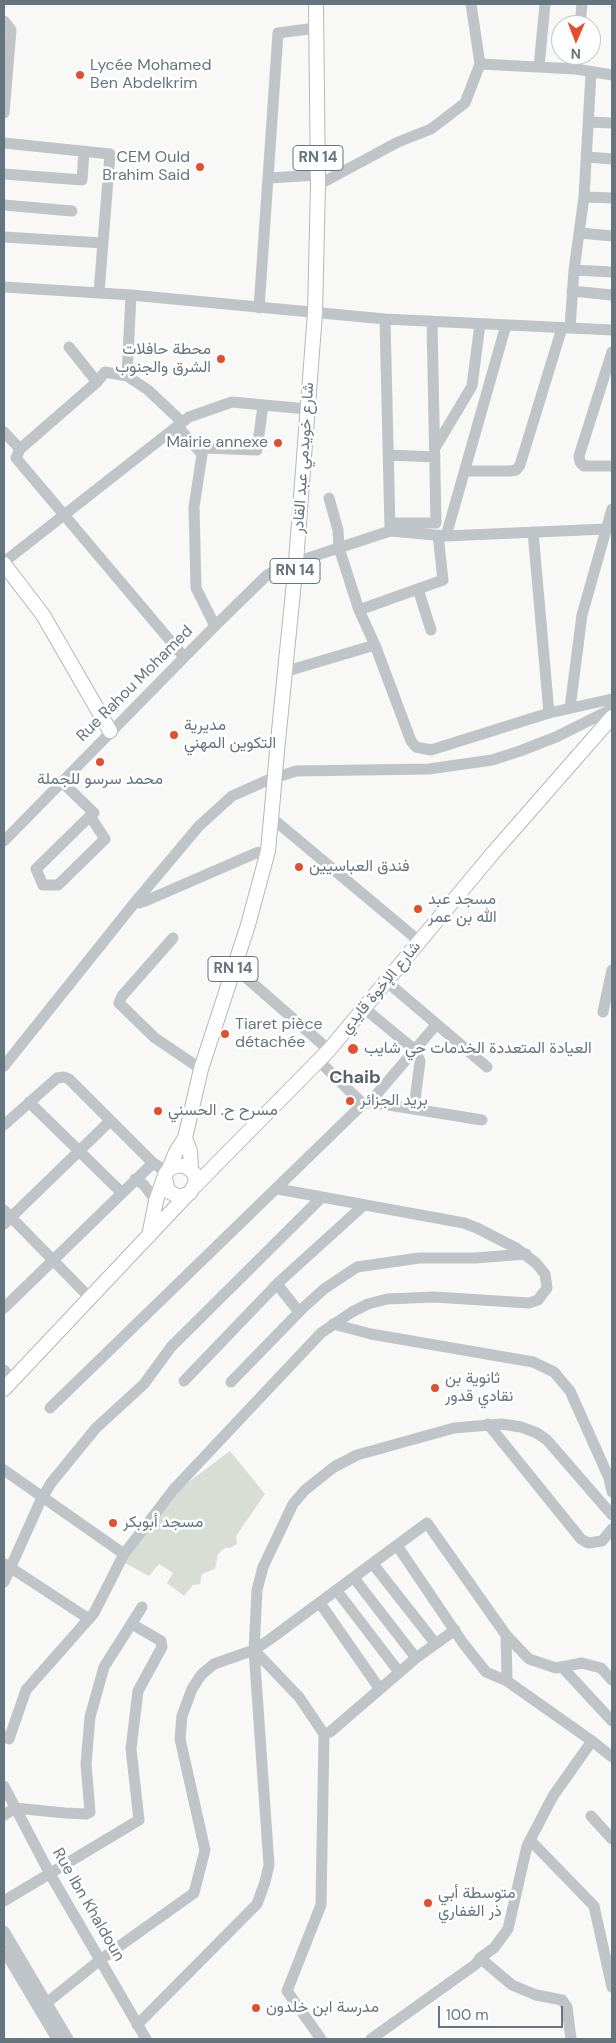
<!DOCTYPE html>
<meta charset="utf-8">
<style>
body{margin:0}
#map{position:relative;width:616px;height:2043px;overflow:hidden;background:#f8f8f6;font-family:"DM Sans",sans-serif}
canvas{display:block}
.frame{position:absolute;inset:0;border:5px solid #647580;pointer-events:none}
.north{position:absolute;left:551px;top:15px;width:50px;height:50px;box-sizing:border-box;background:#fff;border:1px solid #c1c8cc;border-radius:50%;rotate:181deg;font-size:14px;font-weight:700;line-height:20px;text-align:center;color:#647580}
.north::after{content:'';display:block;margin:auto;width:18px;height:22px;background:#e14f2d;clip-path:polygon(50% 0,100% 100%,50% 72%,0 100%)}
.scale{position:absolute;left:438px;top:2006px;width:125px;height:22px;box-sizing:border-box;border:2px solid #647580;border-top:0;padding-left:6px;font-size:15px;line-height:18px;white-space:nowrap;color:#647580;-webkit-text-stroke:4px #fff;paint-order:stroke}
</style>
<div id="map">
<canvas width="616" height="2043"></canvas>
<div class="frame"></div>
<div class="north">N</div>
<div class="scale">100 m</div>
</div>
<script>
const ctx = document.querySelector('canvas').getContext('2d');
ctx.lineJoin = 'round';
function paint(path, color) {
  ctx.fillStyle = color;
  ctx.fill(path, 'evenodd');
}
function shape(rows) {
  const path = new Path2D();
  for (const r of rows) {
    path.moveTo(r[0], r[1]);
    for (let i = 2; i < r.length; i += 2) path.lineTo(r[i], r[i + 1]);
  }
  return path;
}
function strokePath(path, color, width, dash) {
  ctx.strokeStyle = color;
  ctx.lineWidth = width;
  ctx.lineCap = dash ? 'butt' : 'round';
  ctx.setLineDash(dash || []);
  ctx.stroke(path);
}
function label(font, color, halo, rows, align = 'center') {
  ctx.font = font + ' "DM Sans",Vazirmatn,sans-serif';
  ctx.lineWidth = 5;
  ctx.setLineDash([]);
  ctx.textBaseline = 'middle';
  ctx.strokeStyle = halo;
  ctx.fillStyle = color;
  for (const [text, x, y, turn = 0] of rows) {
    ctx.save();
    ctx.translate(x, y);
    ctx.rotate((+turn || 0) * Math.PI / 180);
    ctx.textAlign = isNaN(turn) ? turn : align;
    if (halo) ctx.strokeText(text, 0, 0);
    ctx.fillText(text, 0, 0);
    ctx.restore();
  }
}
const green = shape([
 [230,1451,265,1494,236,1536,237,1544,230,1548,225,1548,218,1554,215,1569,202,1574,200,1584,193,1585,184,1596,167,1583,173,1573,159,1564,149,1576,123,1562,175,1492]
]);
const minor = shape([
 [471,4,480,64],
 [4,21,11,30,4,113],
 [580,25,582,4],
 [539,67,545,4],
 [576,69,577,55],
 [589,122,612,123],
 [4,143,110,154,99,293],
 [587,157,612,159],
 [4,174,82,180,84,151],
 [269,178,318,175],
 [318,185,398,142,431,129,465,103,480,64,576,69,612,75],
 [584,197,612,198],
 [4,205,72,211],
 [580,233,612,236],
 [4,237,103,243],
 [574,270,612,272],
 [4,287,131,295,385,319,612,330],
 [572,291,612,295],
 [259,308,278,33,316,28],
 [385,319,390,529],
 [570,328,574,270,584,197,591,73],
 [612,352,579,456,580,462,584,466,612,466],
 [127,376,131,295],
 [97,382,105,372,127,376,148,390,182,422],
 [177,426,202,454],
 [4,432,20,449,97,382,69,347],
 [435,448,472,386,480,324],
 [20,449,16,458,184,657],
 [388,455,435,457],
 [465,471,510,471,516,470,520,465,562,328],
 [329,498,338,530,339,548,359,610,375,645,411,741,416,747,431,750,549,713,612,699],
 [390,523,436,523,432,321],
 [533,532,549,713],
 [446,536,506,325],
 [4,562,189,417,232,402,307,409],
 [418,589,431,630],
 [359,610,443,580,438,535],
 [215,626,196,588,194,507,203,448,257,450,263,405],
 [284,672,375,645],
 [570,708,582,615,612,509],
 [61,781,94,813,90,816,36,869,43,885,58,885,105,839,90,816],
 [272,818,419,941],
 [4,841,215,626,267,575,284,566,390,531,446,536,606,529],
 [136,901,139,903,150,899,256,853,268,851],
 [173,938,122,996,119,1003,155,1038,201,1069],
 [234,967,329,1050],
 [386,981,487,1067],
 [364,1008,415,1050,420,1061,414,1108],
 [603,1012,612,970],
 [318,1060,363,1104],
 [4,1066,136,901,199,826,232,796,268,780,296,771,429,769,492,760,520,751,556,737,612,709],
 [29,1102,121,1192],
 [370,1102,482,1120],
 [4,1125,57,1078,64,1077,69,1079,153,1163,167,1172],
 [135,1179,144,1185,156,1201],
 [4,1210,89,1297],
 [4,1224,110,1121],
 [277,1284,299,1312],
 [4,1308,153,1163],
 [333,1324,371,1334,533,1362,554,1372,570,1391,609,1478,612,1492],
 [4,1370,12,1380],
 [184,1381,279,1282,364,1205],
 [231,1382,304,1307,324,1289,357,1267,419,1258,475,1258,526,1254],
 [50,1408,363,1104,370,1102,436,1025],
 [488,1424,581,1539,588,1543,602,1541,612,1529],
 [4,1470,124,1554],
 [398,1547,463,1643,486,1672,507,1681,592,1741],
 [5,1564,89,1619],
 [373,1564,435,1643],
 [354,1578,416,1658],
 [4,1582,40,1502,51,1483,96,1428,144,1384,171,1347,322,1197],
 [337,1591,399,1672],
 [320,1603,379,1688],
 [506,1635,529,1659,556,1668,582,1663,601,1668,612,1680],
 [254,1650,299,1697,324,1734,321,1905,287,1991,321,2039],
 [562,1667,612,1721],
 [324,1734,330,1732,416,1658,455,1630],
 [4,1736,9,1739,26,1690,94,1613,124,1554,174,1489,321,1333,352,1312,368,1304,387,1299,434,1297,529,1303,538,1300,547,1288,545,1274,536,1263,516,1248,477,1228,464,1223,278,1189],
 [4,1786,50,1874,146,2039],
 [4,1815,15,1808,65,1813,86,1814,90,1812,86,1764,90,1717,104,1667,142,1607],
 [591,1816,612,1839],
 [530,1840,594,1906,612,1987],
 [4,1901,139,1820,131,1749,138,1691,162,1647,161,1641,132,1624],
 [4,1931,68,2039],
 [4,1950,57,2039],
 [480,1958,512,1985,536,1995,562,2000,567,2007,571,2039],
 [39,2009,100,1960,194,1893,205,1850,180,1739,182,1716,192,1689,201,1675,214,1664,254,1650,269,1640,427,1523,506,1635,507,1681],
 [137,2025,257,1904,265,1882,269,1865,254,1650,257,1590,263,1567,293,1504,305,1490,334,1467,357,1455,454,1428,501,1424,521,1427,537,1433,547,1440,612,1515],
 [371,2039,476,1964,480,1958,494,1948,508,1929,527,1846,553,1796,592,1741,612,1757]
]);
const major = shape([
 [4,564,43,615,110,731],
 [277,751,296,562,315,313,318,185,316,4],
 [185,1138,190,1151,191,1169],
 [169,1169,176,1152,185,1138,201,1069,248,925,268,851,273,797],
 [195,1186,329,1050,493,853,612,717],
 [149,1236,156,1201,165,1175,169,1169,178,1165,187,1167,194,1173,196,1182,190,1193,179,1197,168,1191,165,1178],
 [4,1389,187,1195]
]);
const majorBridge = shape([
 [273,797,277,751]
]);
const markers = [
 [80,75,5,"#e14f2d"],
 [200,167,5,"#e14f2d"],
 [221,359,5,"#e14f2d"],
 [278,443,5,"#e14f2d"],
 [174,735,5,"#e14f2d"],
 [100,762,5,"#e14f2d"],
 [299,867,5,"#e14f2d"],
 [418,909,5,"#e14f2d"],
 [225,1034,5,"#e14f2d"],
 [353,1049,6,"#e14f2d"],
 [350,1101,5,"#e14f2d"],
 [158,1111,5,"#e14f2d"],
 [435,1388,5,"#e14f2d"],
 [113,1523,5,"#e14f2d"],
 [428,1903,5,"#e14f2d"],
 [256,2008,5,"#e14f2d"]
];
const shields = [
 [318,158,50],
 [295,571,50],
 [233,969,50]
];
const shieldNames = [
 ["RN 14",318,158],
 ["RN 14",295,571],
 ["RN 14",233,969]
];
const poiNames = [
 ["Lycée Mohamed",90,66],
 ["Ben Abdelkrim",90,84],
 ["CEM Ould",190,158,"right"],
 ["Brahim Said",190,176,"right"],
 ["محطة حافلات",211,350,"right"],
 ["الشرق والجنوب",211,368,"right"],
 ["Mairie annexe",268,443,"right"],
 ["مديرية",184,726],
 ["التكوين المهني",184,744],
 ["محمد سرسو للجملة",100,780,"center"],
 ["فندق العباسيين",309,867],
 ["مسجد عبد",428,900],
 ["الله بن عمر",428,918],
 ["Tiaret pièce",235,1025],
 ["détachée",235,1043],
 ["العيادة المتعددة الخدمات حي شايب",364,1049],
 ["بريد الجزائر",360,1101],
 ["مسرح ح. الحسني",168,1111],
 ["ثانوية بن",445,1379],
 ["نقادي قدور",445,1397],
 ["مسجد أبوبكر",123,1523],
 ["متوسطة أبي",438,1894],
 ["ذر الغفاري",438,1912],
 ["مدرسة ابن خلدون",266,2008]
];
const streetNames = [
 ["شارع خويدمي عبد القادر",304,458,-86],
 ["Rue Rahou Mohamed",135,684,-45],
 ["شارع الإخوة قايدي",381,988,-50],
 ["Rue Ibn Khaldoun",88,1905,60]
];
const neighbourhoodNames = [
 ["Chaib",355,1078]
];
paint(green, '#d8ddd5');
strokePath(major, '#b3b8bc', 16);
strokePath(minor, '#bfc4c8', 11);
strokePath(major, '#fff', 14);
strokePath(majorBridge, '#b3b8bc', 16, []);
strokePath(majorBridge, '#fff', 14);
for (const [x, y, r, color] of markers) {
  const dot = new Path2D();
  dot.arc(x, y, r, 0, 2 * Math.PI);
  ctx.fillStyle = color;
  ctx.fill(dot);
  strokePath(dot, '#fff', 2);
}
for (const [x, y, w] of shields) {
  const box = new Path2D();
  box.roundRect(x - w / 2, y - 12.5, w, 25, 4);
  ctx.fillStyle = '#fff';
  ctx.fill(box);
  strokePath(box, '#647580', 1);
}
label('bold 15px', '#647580', null, shieldNames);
label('16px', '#647580', '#fff', poiNames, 'left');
label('16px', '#647580', '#fff', streetNames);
label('bold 18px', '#55626b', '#fff', neighbourhoodNames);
</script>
